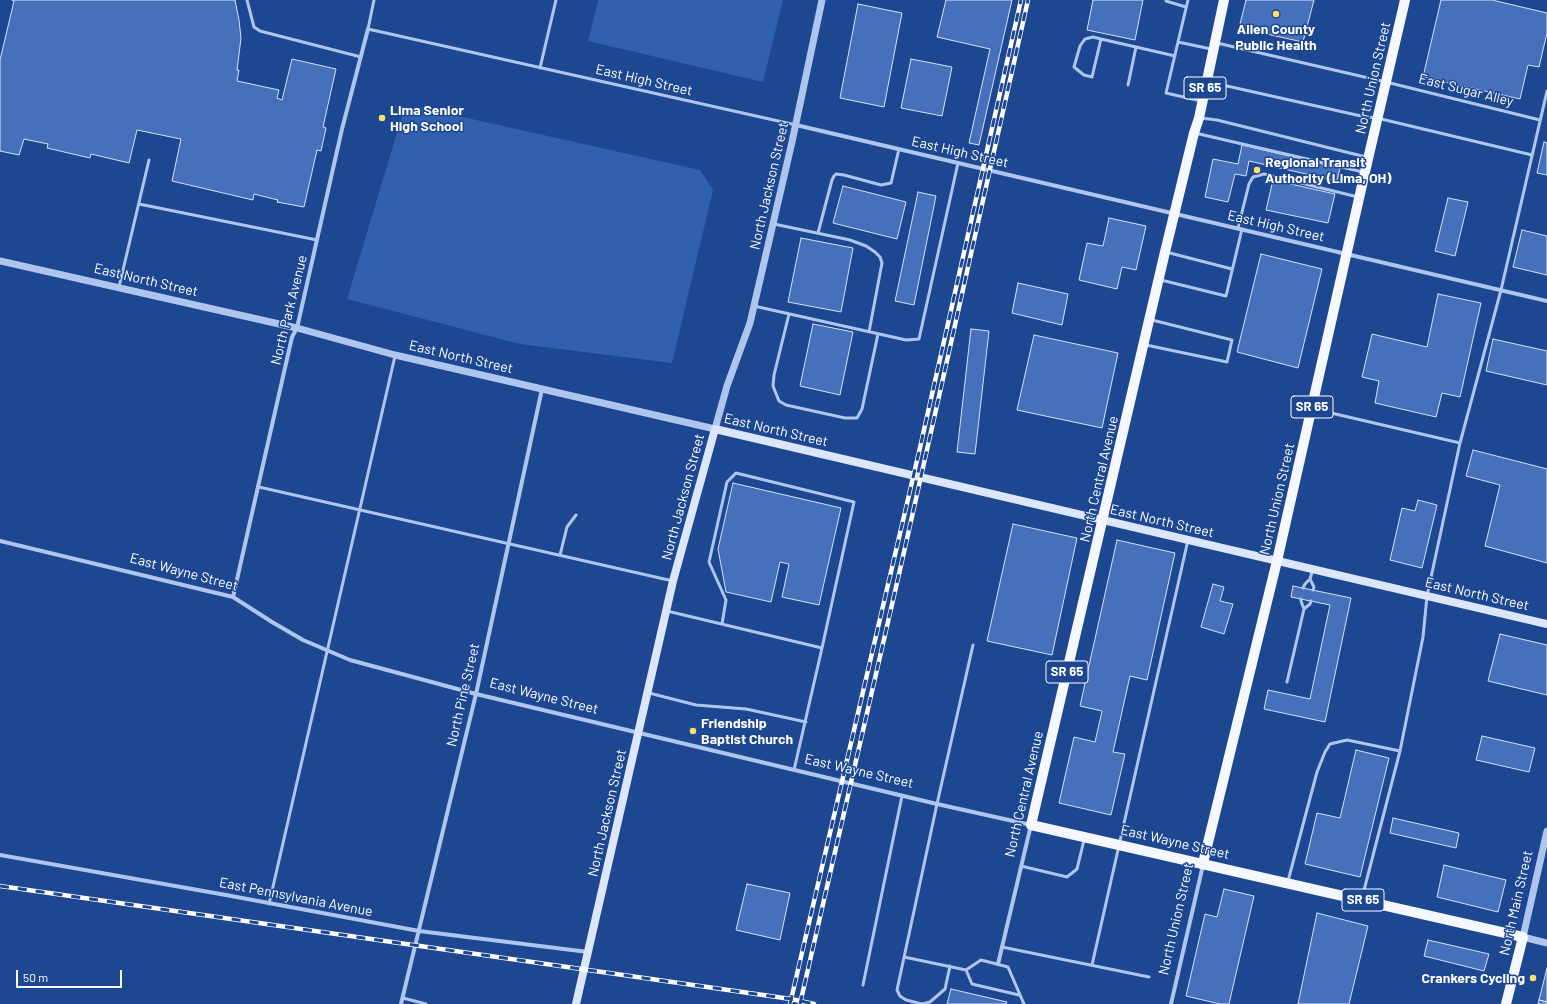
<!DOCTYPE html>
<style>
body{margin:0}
#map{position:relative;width:1547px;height:1004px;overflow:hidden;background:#1d4791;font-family:Barlow,sans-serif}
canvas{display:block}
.scale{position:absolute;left:16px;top:970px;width:106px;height:18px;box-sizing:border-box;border:2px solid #fff;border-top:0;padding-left:5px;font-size:12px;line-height:14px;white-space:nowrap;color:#fff;-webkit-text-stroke:3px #1d4791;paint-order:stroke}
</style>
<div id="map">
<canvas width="1547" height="1004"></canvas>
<div class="scale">50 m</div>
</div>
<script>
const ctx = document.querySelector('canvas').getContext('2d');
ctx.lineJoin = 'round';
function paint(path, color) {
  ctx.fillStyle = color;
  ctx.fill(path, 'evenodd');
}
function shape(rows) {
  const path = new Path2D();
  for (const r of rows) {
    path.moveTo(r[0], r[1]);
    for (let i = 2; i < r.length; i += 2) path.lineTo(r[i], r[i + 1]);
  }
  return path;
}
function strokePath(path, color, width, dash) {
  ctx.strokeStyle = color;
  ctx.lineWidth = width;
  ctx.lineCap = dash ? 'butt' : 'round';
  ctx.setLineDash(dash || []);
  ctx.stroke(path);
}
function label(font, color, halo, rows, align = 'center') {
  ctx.font = font + ' Barlow,sans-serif';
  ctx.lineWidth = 3;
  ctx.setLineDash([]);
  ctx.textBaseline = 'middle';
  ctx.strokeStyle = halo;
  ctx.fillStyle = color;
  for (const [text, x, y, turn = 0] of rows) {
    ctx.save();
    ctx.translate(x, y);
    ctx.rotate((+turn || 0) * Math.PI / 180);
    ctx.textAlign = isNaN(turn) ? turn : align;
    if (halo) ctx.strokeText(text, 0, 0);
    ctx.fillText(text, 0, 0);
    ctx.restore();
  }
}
const green = shape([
 [598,0,783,0,763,82,588,41],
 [418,107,700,170,713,190,672,363,520,344,347,299,403,113]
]);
const building = shape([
 [12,0,235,0,239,20,241,38,237,70,239,70,237,81,279,90,277,98,282,100,292,59,336,69,323,127,326,128,321,151,317,150,304,207,277,202,278,200,254,194,253,200,172,181,181,139,137,130,129,163,91,154,90,158,47,148,48,144,24,139,19,155,0,151,0,60,14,1,12,0],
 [946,0,1012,0,979,145,969,143,990,49,937,37,946,0],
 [1093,0,1143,0,1135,40,1087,30,1093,0],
 [1246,0,1314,0,1303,42,1239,28,1246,0],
 [1441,0,1492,0,1547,13,1547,33,1539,67,1528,65,1520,99,1423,77,1441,0],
 [858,4,902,13,884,107,840,98,858,4],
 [911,59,952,67,942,116,901,108,911,59],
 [1544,142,1547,143,1547,175,1537,173,1544,142],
 [1242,145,1340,168,1337,181,1249,161,1246,176,1235,174,1228,202,1205,197,1213,159,1238,164,1242,145],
 [1273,180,1335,194,1328,223,1266,210,1273,180],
 [843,186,906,202,897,239,833,223,843,186],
 [918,192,936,196,914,305,895,301,918,192],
 [1448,198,1468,202,1455,256,1435,251,1448,198],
 [1109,218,1146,226,1136,270,1122,267,1117,289,1079,280,1087,243,1103,246,1109,218],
 [1522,230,1547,236,1547,275,1513,267,1522,230],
 [801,238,853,248,841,312,788,302,801,238],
 [1261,254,1322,269,1298,368,1237,352,1261,254],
 [1018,283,1068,294,1062,325,1012,313,1018,283],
 [1438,294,1481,303,1460,397,1442,393,1436,417,1375,403,1379,381,1362,377,1372,334,1427,347,1438,294],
 [813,324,853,332,840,395,800,386,813,324],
 [971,329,989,331,975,454,957,452,971,329],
 [1034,335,1118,353,1102,428,1017,410,1034,335],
 [1493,339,1547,351,1547,385,1486,371,1493,339],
 [1473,450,1547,469,1547,563,1485,546,1500,485,1466,476,1473,450],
 [733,483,841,508,819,605,782,597,789,564,780,562,771,602,726,592,718,549,733,483],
 [1418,500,1437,505,1422,568,1390,560,1402,508,1415,511,1418,500],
 [1013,524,1077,538,1052,655,987,641,1013,524],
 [1117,540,1175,553,1147,680,1130,676,1113,752,1125,754,1111,815,1059,803,1074,737,1095,742,1102,711,1080,706,1117,540],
 [1213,584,1224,587,1220,601,1233,604,1224,634,1201,627,1213,584],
 [1293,586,1351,598,1325,722,1264,709,1268,690,1310,699,1330,605,1291,597,1293,586],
 [1500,634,1547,645,1547,695,1488,681,1500,634],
 [1482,736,1535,748,1529,772,1476,760,1482,736],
 [1356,750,1389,758,1360,877,1305,864,1317,813,1340,818,1356,750],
 [1393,818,1459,833,1456,848,1390,833,1393,818],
 [1444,865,1506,880,1498,912,1437,897,1444,865],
 [747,884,790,893,780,940,736,930,747,884],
 [1224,889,1254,896,1229,1004,1220,1004,1186,996,1205,914,1217,917,1224,889],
 [1317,913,1368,926,1349,1004,1298,1004,1317,913],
 [1428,940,1489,954,1484,971,1424,956,1428,940],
 [1547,968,1547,1002,1539,1000,1547,968],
 [951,989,1007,1002,1006,1004,947,1004,951,989],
 [1539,1000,1547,1002,1547,1004,1538,1004,1539,1000]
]);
const service = shape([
 [247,0,254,27,260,31,361,57],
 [374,0,368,29,796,125],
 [1167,0,1166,1,1186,7],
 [1101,39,1092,77,1084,75,1074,67,1080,46,1085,39,1093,37,1101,39,1136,47,1175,56],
 [1178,42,1188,0],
 [1217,43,1386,82,1540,120],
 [540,68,556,0],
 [1209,82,1361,116,1377,118,1532,155],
 [1128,85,1136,47],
 [1201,101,1166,93,1178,42,1211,49],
 [1201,118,1217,120,1366,157],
 [1195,133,1363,172],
 [139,204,317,240],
 [774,224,850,240,866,246,875,252,880,257,882,263,869,332],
 [1238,228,1249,184,1253,177,1264,174,1358,197],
 [818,233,832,180,834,176,836,174,844,175,881,185,891,183,899,149],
 [1166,252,1232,269],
 [1161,280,1226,296,1242,229],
 [119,287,149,160],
 [754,306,906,340,919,339,958,163],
 [789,314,774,375,773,386,779,401,786,405,845,418,857,418,862,409,878,334],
 [1146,345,1227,362,1232,340,1152,320],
 [1314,409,1460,443],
 [259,487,673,581],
 [560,555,567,527,576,515],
 [1313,569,1310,579,1314,587,1313,590],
 [1303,588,1305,584,1310,579],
 [1301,599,1301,601,1304,609],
 [667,611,822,648,794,770],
 [722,624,726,600,709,562,727,482,736,473,854,502,822,648],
 [1287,682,1304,609,1310,604,1311,601],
 [649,693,696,705,746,709,806,722],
 [1021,866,1067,877,1077,869,1084,840],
 [1288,881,1317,772,1325,752,1330,744,1347,740,1400,751],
 [1362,898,1400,751,1423,637,1427,596,1460,443,1501,290,1547,91],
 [269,904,395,356],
 [1002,947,1149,977],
 [904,957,966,970,981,960,1008,967,1024,1004],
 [1092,965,1188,540],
 [950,966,945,989,930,1002,922,1004,906,1000,900,996,897,990,937,804,973,645],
 [966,970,972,984,1019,995],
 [863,985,902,796],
 [403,998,426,1004]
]);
const minor = shape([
 [796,125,1547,301],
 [0,541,233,597,272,622,303,640,350,660,476,694,937,804,1031,825,998,964],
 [233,597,292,337,297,328,342,129,368,29],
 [0,855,226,895,419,931,588,952],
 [401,1004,476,694,542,389],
 [1171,1004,1203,865]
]);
const tertiary = shape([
 [0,261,297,328,395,355,715,429,727,386,750,323,792,142,822,0],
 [1547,831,1523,937,1547,943]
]);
const secondary = shape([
 [576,1004,673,581,715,429,1547,624]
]);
const primary = shape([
 [1224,0,1199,118,1194,133,1165,252,1031,825,1523,937,1506,1004],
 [1203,863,1277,561,1365,172,1405,0]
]);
const rail = shape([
 [0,886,791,999,814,1004],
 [790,1004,919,452,1021,0],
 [800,1004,902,561,1028,0]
]);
const markers = [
 [1276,14,4,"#fddf6d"],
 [382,118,4,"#fddf6d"],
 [1257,170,4,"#fddf6d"],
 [693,731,4,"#fddf6d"],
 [1533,978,4,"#fddf6d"]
];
const shields = [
 [1205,88,42],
 [1312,407,42],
 [1067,672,42],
 [1363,900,42]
];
const shieldNames = [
 ["SR 65",1205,88],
 ["SR 65",1312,407],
 ["SR 65",1067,672],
 ["SR 65",1363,900]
];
const poiNames = [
 ["Allen County",1276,29,"center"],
 ["Public Health",1276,45,"center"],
 ["Lima Senior",390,110],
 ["High School",390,126],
 ["Regional Transit",1265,162],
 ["Authority (Lima, OH)",1265,178],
 ["Friendship",701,723],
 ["Baptist Church",701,739],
 ["Crankers Cycling",1525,978,"right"]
];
const streetNames = [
 ["North Union Street",1373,78,-77],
 ["East High Street",644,80,13],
 ["East Sugar Alley",1466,90,14],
 ["East High Street",960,152,13],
 ["North Jackson Street",769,186,-77],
 ["East High Street",1276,226,13],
 ["East North Street",146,280,13],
 ["North Park Avenue",289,310,-76],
 ["East North Street",461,357,13],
 ["East North Street",776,430,13],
 ["North Central Avenue",1099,479,-77],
 ["North Jackson Street",683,497,-75],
 ["North Union Street",1277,499,-77],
 ["East North Street",1162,521,13],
 ["East Wayne Street",184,572,15],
 ["East North Street",1477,594,13],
 ["North Pine Street",463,695,-77],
 ["East Wayne Street",544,696,14],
 ["East Wayne Street",859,771,13],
 ["North Central Avenue",1024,794,-77],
 ["North Jackson Street",607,813,-77],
 ["East Wayne Street",1175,842,13],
 ["East Pennsylvania Avenue",296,897,11],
 ["North Main Street",1516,903,-77],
 ["North Union Street",1176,919,-77]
];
paint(green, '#3160af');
paint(building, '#4670b9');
strokePath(building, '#d4e2fa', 1);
strokePath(service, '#aec6ee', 3);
strokePath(minor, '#aec6ee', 4);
strokePath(tertiary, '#aec6ee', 7);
strokePath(secondary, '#dbe6fa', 8);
strokePath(primary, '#f5f8ff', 10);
strokePath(rail, '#fff', 4.5);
strokePath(rail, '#1d4791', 3, [9]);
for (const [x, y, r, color] of markers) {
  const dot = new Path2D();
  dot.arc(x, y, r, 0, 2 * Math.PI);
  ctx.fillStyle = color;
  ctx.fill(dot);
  strokePath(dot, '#1d4791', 1.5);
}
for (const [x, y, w] of shields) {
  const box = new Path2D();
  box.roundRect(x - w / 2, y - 11, w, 22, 3);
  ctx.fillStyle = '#1d4791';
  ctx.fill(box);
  strokePath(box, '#fff', 1);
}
label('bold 13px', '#fff', null, shieldNames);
label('bold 14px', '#fff', '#1d4791', poiNames, 'left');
label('14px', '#fff', '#1d4791', streetNames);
</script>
